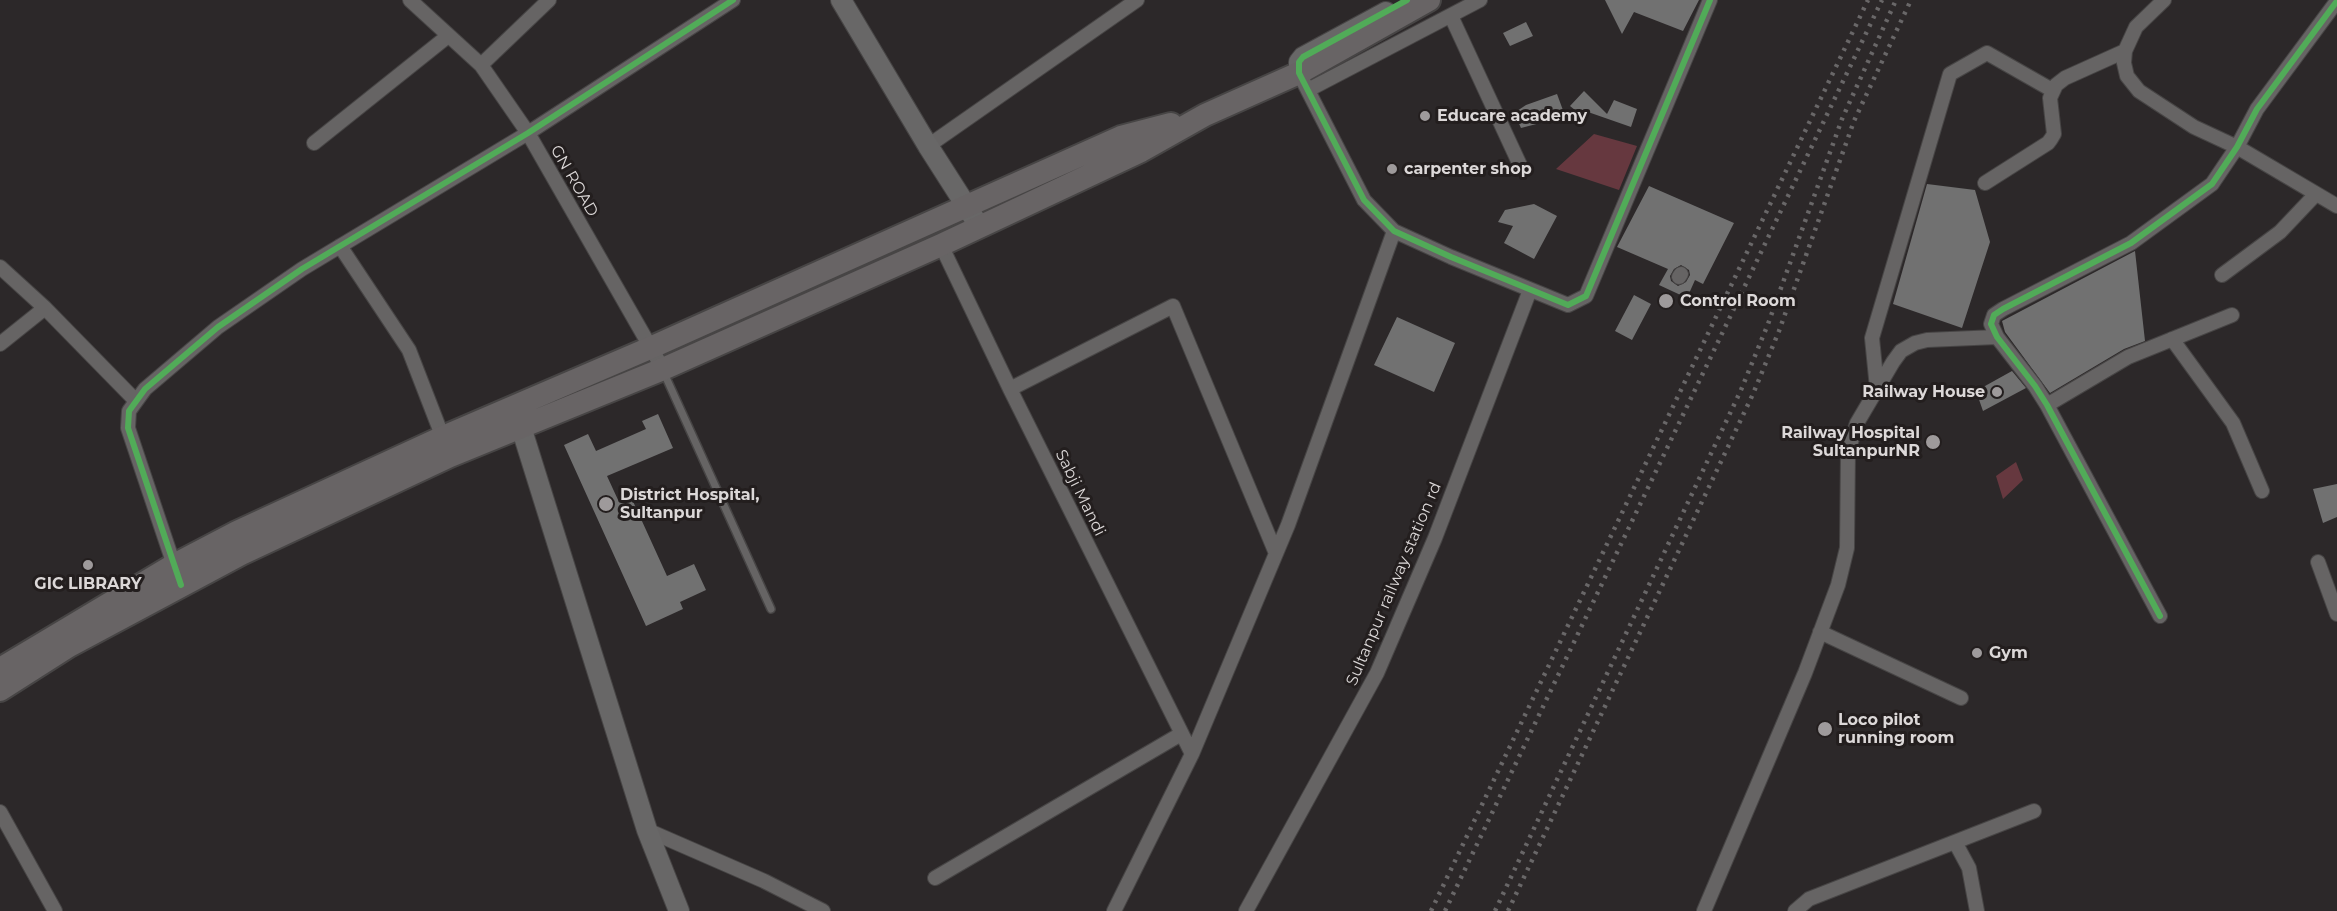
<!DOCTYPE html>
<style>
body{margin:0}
canvas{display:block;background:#2c2829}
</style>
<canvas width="2337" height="911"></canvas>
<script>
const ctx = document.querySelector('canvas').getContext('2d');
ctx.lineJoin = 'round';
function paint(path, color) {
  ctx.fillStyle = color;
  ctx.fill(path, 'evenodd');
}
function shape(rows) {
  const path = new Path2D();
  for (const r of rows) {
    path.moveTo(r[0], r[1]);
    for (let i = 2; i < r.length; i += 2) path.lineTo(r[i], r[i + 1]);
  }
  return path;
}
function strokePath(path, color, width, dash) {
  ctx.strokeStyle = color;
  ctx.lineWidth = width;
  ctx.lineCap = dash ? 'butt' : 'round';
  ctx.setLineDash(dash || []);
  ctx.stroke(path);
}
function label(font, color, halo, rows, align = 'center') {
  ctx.font = font + ' Montserrat,sans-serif';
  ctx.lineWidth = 6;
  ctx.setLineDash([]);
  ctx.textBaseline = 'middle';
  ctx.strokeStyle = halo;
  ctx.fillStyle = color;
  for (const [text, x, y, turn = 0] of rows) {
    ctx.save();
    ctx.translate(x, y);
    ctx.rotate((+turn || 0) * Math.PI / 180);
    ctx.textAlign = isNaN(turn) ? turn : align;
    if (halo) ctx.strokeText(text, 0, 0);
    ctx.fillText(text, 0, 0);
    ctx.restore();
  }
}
const green = shape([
 [1594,134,1637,146,1619,190,1556,169],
 [2016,462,2023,480,2003,499,1996,476]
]);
const building = shape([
 [1605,0,1699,0,1683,31,1634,12,1622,34],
 [1526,22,1533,36,1510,46,1503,33],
 [1584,91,1607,114,1614,100,1637,109,1631,127,1588,112,1585,118,1570,106],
 [1557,94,1564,113,1548,121,1521,128,1514,113,1526,105],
 [1927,184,1975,190,1990,242,1962,328,1893,304],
 [1649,186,1734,223,1703,284,1695,280,1687,298,1659,285,1668,269,1617,247],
 [1681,265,1689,270,1690,275,1686,282,1678,286,1671,281,1670,276,1674,269],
 [1534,204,1557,216,1534,259,1504,243,1513,226,1498,222,1505,210],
 [2135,251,2145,341,2124,349,2050,393,2005,332,2002,321],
 [1634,295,1651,304,1632,340,1615,331],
 [1397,317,1455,343,1434,392,1374,365],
 [2012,371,2026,388,1983,411,1976,391],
 [658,414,673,448,607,476,619,502,631,497,667,576,694,564,706,590,680,602,683,609,646,626,564,445,588,434,596,451,646,429,642,421],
 [2337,484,2337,517,2323,523,2313,489]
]);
const lane = shape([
 [664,373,771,609]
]);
const street = shape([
 [410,0,481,65,528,133,663,369],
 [2164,0,2136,27,2125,51,2124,63,2127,76,2139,91,2194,127,2237,147,2337,206],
 [1451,16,1520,165],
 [481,65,549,0],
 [1299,73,1364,200,1394,231,1451,257,1568,305,1586,296,1710,0],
 [1308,90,1480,0],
 [314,143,448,36],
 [928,146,1137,0],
 [1985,183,2048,143,2051,139,2054,134,2050,98,2056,85,2065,78,2125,51],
 [941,245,1010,389,1192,754],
 [340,246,409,350,445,443],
 [0,267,45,308,136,401],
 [2222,275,2280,232,2316,194],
 [1679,277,1681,274],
 [2172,339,2233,423,2262,491],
 [0,344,45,308],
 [1877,388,1872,338,1950,74,1987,53,2052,90],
 [1010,389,1173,306,1275,551],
 [2047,405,2128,357,2232,315],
 [2318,562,2337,614],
 [176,571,128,428,129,411,145,389,218,327,302,269,528,133,733,0],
 [2160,616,2047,405,2035,386,1997,337,1991,324,1994,315,2003,309,2131,243,2212,184,2237,147,2257,109,2337,1],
 [1820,632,1961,698],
 [0,812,55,911],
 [647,830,764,881,823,911],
 [1955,842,1969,868,1977,911],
 [935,878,1181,734],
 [1114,911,1192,754,1288,525,1394,231],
 [1246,911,1377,673,1435,538,1530,290],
 [1704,911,1805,673,1838,585,1847,548,1848,451,1857,423,1893,362,1901,351,1915,343,1927,340,1997,337],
 [1795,911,1809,899,2034,811]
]);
const secondary = shape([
 [841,0,928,146,974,218],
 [1299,73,1299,62,1303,57,1386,12],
 [521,427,647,830,679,911]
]);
const primary = shape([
 [0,669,174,565,237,532,443,437,650,348,1121,137,1171,124],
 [0,690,69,646,241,554,450,456,663,369,941,245,1141,151,1205,115,1299,73,1429,0]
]);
const rail = shape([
 [1431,911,1868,0],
 [1445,911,1882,0],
 [1495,911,1741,390,1768,324,1842,119,1896,0],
 [1508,911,1753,394,1779,331,1854,121,1911,0]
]);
const cycleway = shape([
 [1407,0,1303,57,1299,62,1299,73,1364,200,1394,231,1451,257,1568,305,1586,296,1710,0],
 [181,585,128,428,129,411,145,389,218,327,302,269,528,133,733,0],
 [2160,616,2047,405,2035,386,1997,337,1991,324,1994,315,2003,309,2131,243,2212,184,2237,147,2257,109,2337,1]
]);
const markers = [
 [1425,116,6,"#9e9a9b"],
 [1392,169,6,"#9e9a9b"],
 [1666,301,8,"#9e9a9b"],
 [1997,392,6,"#9e9a9b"],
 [1933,442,8,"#9e9a9b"],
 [606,504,8,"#9e9a9b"],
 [88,565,6,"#9e9a9b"],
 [1977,653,6,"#9e9a9b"],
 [1825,729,8,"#9e9a9b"]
];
const poiNames = [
 ["Educare academy",1437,116],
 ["carpenter shop",1404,169],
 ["Control Room",1680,301],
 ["Railway House",1985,392,"right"],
 ["Railway Hospital",1920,433,"right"],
 ["SultanpurNR",1920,451,"right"],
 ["District Hospital,",620,495],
 ["Sultanpur",620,513],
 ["GIC LIBRARY",88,584,"center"],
 ["Gym",1989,653],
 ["Loco pilot",1838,720],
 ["running room",1838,738]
];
const streetNames = [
 ["GN ROAD",574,181,60],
 ["Sabji Mandi",1080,493,64],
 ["Sultanpur railway station rd",1394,584,-67]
];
paint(green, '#66383f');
paint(building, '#717171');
strokePath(lane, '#474545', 10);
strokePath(street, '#474545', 16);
strokePath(secondary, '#474545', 22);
strokePath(primary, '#474545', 26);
strokePath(lane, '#666464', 7);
strokePath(street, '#666464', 14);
strokePath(secondary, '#686767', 20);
strokePath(primary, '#686465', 22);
strokePath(rail, '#696768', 4.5, [3, 6]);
strokePath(cycleway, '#51ab58', 6);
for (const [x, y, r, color] of markers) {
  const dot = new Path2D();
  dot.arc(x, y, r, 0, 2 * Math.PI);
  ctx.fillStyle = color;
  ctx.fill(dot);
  strokePath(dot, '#231e1e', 2);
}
label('bold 16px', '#dcd8d8', '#231e1e', poiNames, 'left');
label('16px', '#dcd8d8', '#231e1e', streetNames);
</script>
